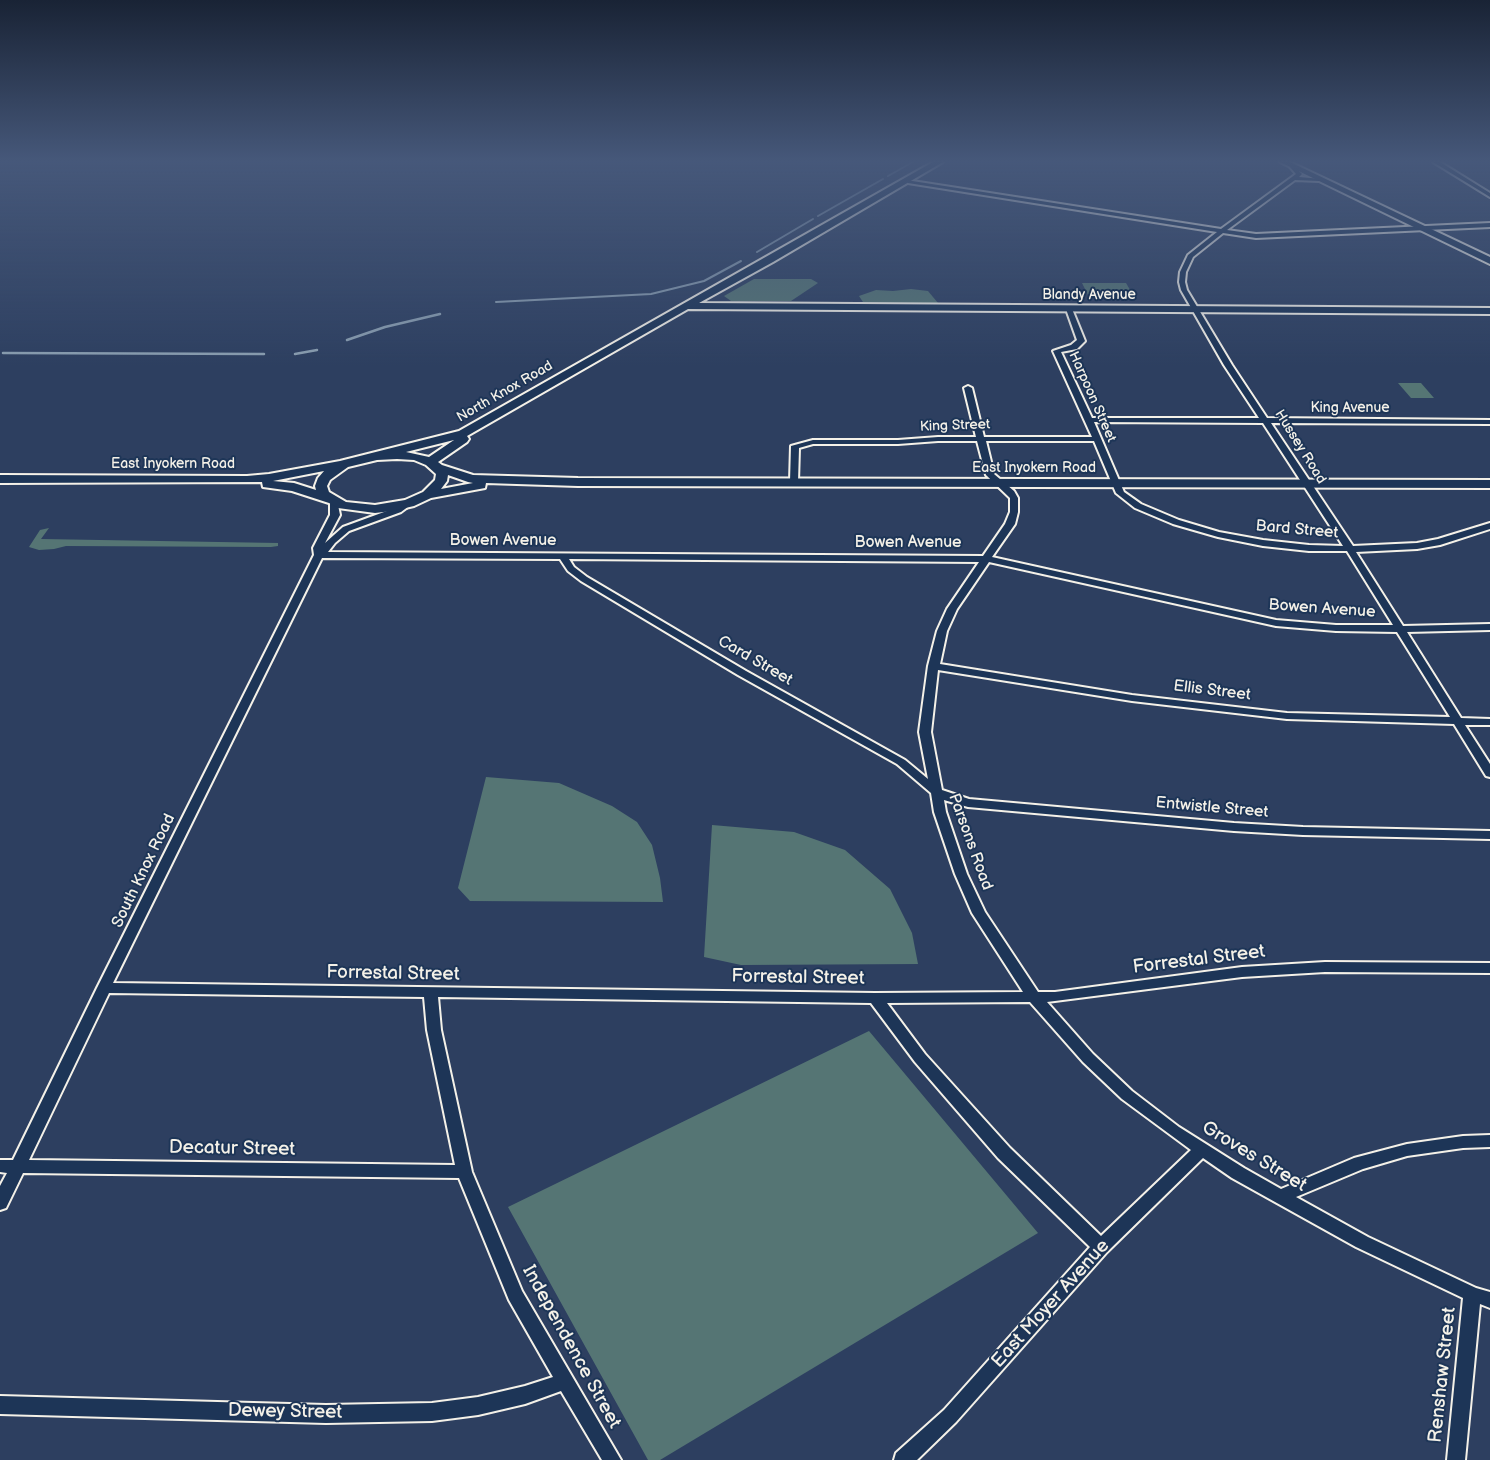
<!DOCTYPE html>
<style>
body{margin:0}
canvas{display:block;background:#2d3f60}
</style>
<canvas width="1490" height="1460"></canvas>
<script>
const ctx = document.querySelector('canvas').getContext('2d');
ctx.lineJoin = 'round';
function paint(path, color) {
  ctx.fillStyle = color;
  ctx.fill(path, 'evenodd');
}
function shape(rows) {
  const path = new Path2D();
  for (const r of rows) {
    path.moveTo(r[0], r[1]);
    for (let i = 2; i < r.length; i += 2) path.lineTo(r[i], r[i + 1]);
  }
  return path;
}
function strokePath(path, color, width, dash) {
  ctx.strokeStyle = color;
  ctx.lineWidth = width;
  ctx.lineCap = dash ? 'butt' : 'round';
  ctx.setLineDash(dash || []);
  ctx.stroke(path);
}
function label(font, color, halo, rows, align = 'center') {
  ctx.font = font + ' "Balsamiq Sans",sans-serif';
  ctx.lineWidth = 4;
  ctx.setLineDash([]);
  ctx.textBaseline = 'middle';
  ctx.strokeStyle = halo;
  ctx.fillStyle = color;
  for (const [text, x, y, turn = 0] of rows) {
    ctx.save();
    ctx.translate(x, y);
    ctx.rotate((+turn || 0) * Math.PI / 180);
    ctx.textAlign = isNaN(turn) ? turn : align;
    if (halo) ctx.strokeText(text, 0, 0);
    ctx.fillText(text, 0, 0);
    ctx.restore();
  }
}
const green = shape([
 [754,279,811,279,818,283,791,301,731,301,724,296],
 [1082,283,1126,283,1133,295,1111,293,1088,295],
 [911,289,928,291,938,303,931,305,865,305,859,296,876,290,893,291],
 [1398,383,1421,383,1434,398,1411,398],
 [49,528,41,539,278,543,278,546,271,547,66,546,54,549,39,550,29,547,40,530],
 [486,777,559,783,612,806,637,822,652,845,660,878,663,902,470,901,458,888],
 [712,825,794,832,845,850,890,889,912,933,918,964,741,965,704,957],
 [869,1031,1038,1233,660,1460,648,1460,508,1207]
]);
const streamFar1 = shape([
 [888,176,913,162],
 [818,216,883,179],
 [757,252,813,219],
 [496,302,651,294,704,281,741,261]
]);
const stream = shape([
 [347,340,385,327,440,314],
 [3,353,264,354],
 [295,354,317,350]
]);
const street = shape([
 [1433,162,1440,162,1490,193,1490,197,1433,162],
 [1293,165,1302,174,1299,177,1322,179,1319,181,1295,180,1227,230,1256,234,1490,223,1490,227,1256,238,1223,233,1193,257,1186,272,1185,282,1187,290,1232,365,1267,418,1490,420,1490,424,1271,423,1353,546,1417,543,1438,539,1490,523,1490,529,1440,545,1417,549,1356,552,1403,626,1490,624,1490,630,1407,632,1461,718,1490,719,1490,725,1465,725,1490,764,1490,777,1486,776,1454,724,1287,719,1132,701,938,670,931,732,942,790,969,799,1234,823,1303,827,1490,831,1490,839,1303,835,1234,831,968,807,944,800,946,812,967,874,985,912,1038,992,1055,992,1242,967,1325,962,1490,963,1490,973,1325,972,1242,977,1047,1002,1093,1054,1132,1091,1179,1127,1244,1168,1281,1189,1354,1158,1407,1144,1463,1136,1490,1135,1490,1147,1463,1148,1407,1156,1363,1169,1296,1197,1368,1237,1476,1288,1490,1292,1490,1308,1480,1304,1465,1460,1447,1460,1463,1298,1356,1247,1232,1178,1203,1158,1107,1252,956,1422,917,1460,894,1460,896,1453,944,1410,1090,1247,998,1158,915,1062,871,1003,438,997,441,1030,472,1172,522,1291,621,1460,602,1460,561,1391,525,1404,478,1415,432,1421,326,1423,0,1414,0,1396,326,1405,432,1403,478,1397,525,1386,553,1377,509,1300,459,1178,23,1173,6,1208,0,1210,0,1186,7,1173,0,1172,0,1160,13,1160,97,988,314,555,313,548,330,515,330,498,333,497,337,500,340,515,325,543,343,527,395,508,406,501,412,501,413,503,401,512,349,531,335,543,328,552,983,556,1005,524,1010,512,1010,498,986,475,977,441,938,441,898,444,813,444,799,448,798,482,794,485,790,482,791,446,813,440,898,440,938,437,976,437,964,388,968,386,972,388,984,437,1092,437,1053,351,1071,345,1077,340,1066,309,1069,307,1072,309,1085,341,1077,349,1061,352,1092,418,1259,418,1224,365,1181,290,1179,282,1180,272,1188,255,1217,232,908,183,906,180,1221,229,1296,174,1290,167,1293,165],
 [1094,422,1263,423,1343,546,1309,545,1263,540,1219,532,1179,520,1141,504,1124,492,1094,422],
 [986,441,1094,441,1116,493,1135,508,1173,524,1218,537,1263,546,1309,551,1347,551,1393,625,1336,625,1276,620,992,557,1015,524,1018,512,1018,498,1014,491,994,474,986,441],
 [322,558,560,559,568,571,581,581,738,675,897,764,931,793,934,812,955,874,972,913,1023,992,875,993,113,983,322,558],
 [569,559,979,562,947,609,937,631,928,666,919,732,928,779,905,760,746,671,587,577,574,567,569,559],
 [989,562,1276,626,1336,631,1397,632,1450,717,1287,713,1132,695,940,664,947,631,957,609,989,562],
 [109,993,424,997,427,1030,455,1165,29,1160,109,993],
 [1030,1002,1083,1062,1122,1099,1191,1150,1101,1236,1010,1148,925,1054,887,1003,1030,1002]
]);
const secondary = shape([
 [933,162,943,162,773,262,699,303,1490,308,1490,314,688,309,467,436,469,439,467,442,438,462,442,465,473,475,578,478,1490,480,1490,488,578,486,486,483,485,488,431,498,414,506,392,511,375,513,338,508,329,503,292,491,263,487,262,482,0,483,0,475,247,476,269,474,340,461,459,431,933,162],
 [454,440,429,457,406,452,454,440],
 [397,459,414,460,426,465,436,474,435,480,423,492,405,500,375,505,346,502,329,492,327,486,330,480,348,467,377,460,397,459],
 [324,471,318,478,315,486,316,490,294,483,273,481,324,471],
 [448,475,468,482,473,483,441,489,447,481,448,475],
 [1280,162,1290,162,1490,257,1490,264,1280,162]
]);
const farStreetnames = [
 ["Blandy Avenue",1089,295],
 ["North Knox Road",505,392,-30],
 ["Harpoon Street",1092,397,66],
 ["King Avenue",1350,408],
 ["King Street",955,426,-2],
 ["Hussey Road",1300,447,58],
 ["East Inyokern Road",173,464],
 ["East Inyokern Road",1034,468]
];
const streetNames = [
 ["Bard Street",1297,530,5],
 ["Bowen Avenue",503,541],
 ["Bowen Avenue",908,543],
 ["Bowen Avenue",1322,609,4],
 ["Card Street",755,661,30],
 ["Ellis Street",1212,691,7],
 ["Entwistle Street",1212,808,5],
 ["Parsons Road",970,842,70],
 ["South Knox Road",144,871,-64]
];
const nearStreetnames = [
 ["Forrestal Street",1199,960,-7],
 ["Forrestal Street",393,974,1],
 ["Forrestal Street",798,978,1],
 ["Decatur Street",232,1149,1],
 ["Groves Street",1254,1157,31],
 ["East Moyer Avenue",1051,1304,-48],
 ["Independence Street",571,1347,61],
 ["Renshaw Street",1443,1375,-84],
 ["Dewey Street",285,1412,1]
];
paint(green, '#557574');
strokePath(streamFar1, '#8a9eb0', 2);
strokePath(stream, '#8a9eb0', 2.5);
strokePath(street, '#f4f1e8', 4);
strokePath(secondary, '#f4f1e8', 4);
paint(street, '#1d3557');
paint(secondary, '#1d3557');
const sky = ctx.createLinearGradient(0, 0, 0, 366);
sky.addColorStop(0, '#192335');
sky.addColorStop(0.44, '#46587a');
sky.addColorStop(1, '#46587a00');
ctx.fillStyle = sky;
ctx.fillRect(0, 0, 1490, 366);
label('14px', '#f4f1e8', '#1d3557', farStreetnames);
label('16px', '#f4f1e8', '#1d3557', streetNames);
label('19px', '#f4f1e8', '#1d3557', nearStreetnames);
</script>
